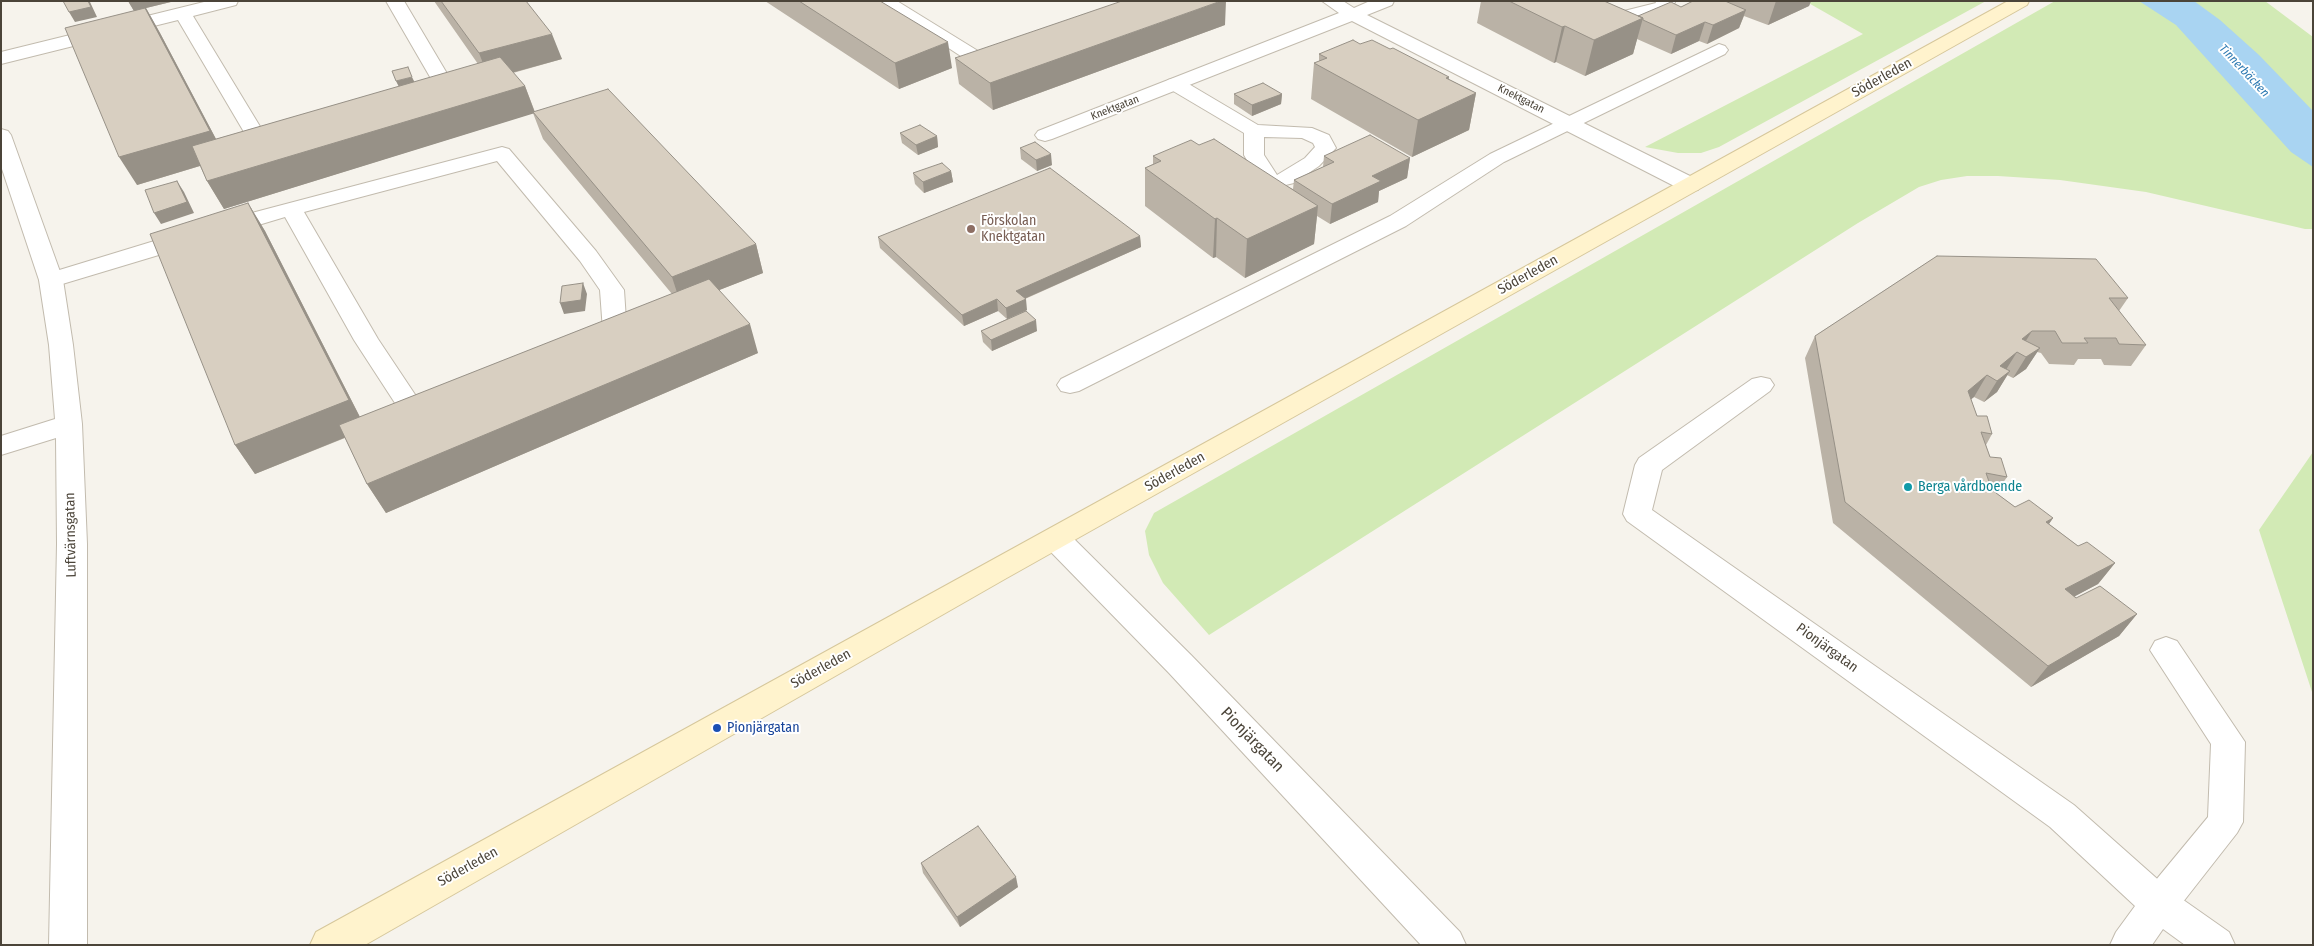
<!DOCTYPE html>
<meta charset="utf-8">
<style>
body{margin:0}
#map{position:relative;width:2314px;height:946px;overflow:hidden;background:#f6f3ec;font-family:"Fira Sans Condensed",sans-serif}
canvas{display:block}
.frame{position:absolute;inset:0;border:2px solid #4b4439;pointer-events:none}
</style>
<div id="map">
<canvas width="2314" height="946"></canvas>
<div class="frame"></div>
</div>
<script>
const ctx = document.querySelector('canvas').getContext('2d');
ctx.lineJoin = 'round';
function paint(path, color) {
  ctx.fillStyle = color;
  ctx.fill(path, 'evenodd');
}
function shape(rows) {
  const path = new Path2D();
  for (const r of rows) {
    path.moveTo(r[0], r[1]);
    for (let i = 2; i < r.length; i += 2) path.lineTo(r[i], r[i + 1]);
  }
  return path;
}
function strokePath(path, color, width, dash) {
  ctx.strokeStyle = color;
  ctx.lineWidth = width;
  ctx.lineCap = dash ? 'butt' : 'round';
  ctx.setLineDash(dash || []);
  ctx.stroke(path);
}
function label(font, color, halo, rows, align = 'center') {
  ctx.font = font + ' "Fira Sans Condensed",sans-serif';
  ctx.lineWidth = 4;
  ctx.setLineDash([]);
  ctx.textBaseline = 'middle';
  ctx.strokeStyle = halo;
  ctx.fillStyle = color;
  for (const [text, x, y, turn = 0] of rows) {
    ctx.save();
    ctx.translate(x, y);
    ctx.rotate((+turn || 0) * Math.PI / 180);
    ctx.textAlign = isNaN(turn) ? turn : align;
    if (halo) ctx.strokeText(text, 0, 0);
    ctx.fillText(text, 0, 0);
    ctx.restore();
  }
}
const green = shape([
 [1805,1,1986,1,1719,147,1701,153,1678,153,1645,147,1863,34],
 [2055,1,2265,1,2313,37,2313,229,2305,229,2146,192,2060,180,1998,176,1967,176,1941,180,1919,187,1858,223,1209,635,1163,583,1149,555,1145,531,1154,513],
 [2313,452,2313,695,2259,530]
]);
const water = shape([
 [2139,1,2194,1,2220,20,2259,55,2313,111,2313,167,2291,152,2176,25]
]);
const lane = shape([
 [208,1,238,1,236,5,193,16,267,138,278,135,285,137,288,141,285,145,261,151,254,149,178,20,1,64,1,52,208,1],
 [386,1,404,1,458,92,455,96,430,103,423,101,420,97,423,93,437,89,386,1],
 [877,1,897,1,991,59,1001,56,1008,58,1010,62,1008,66,996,70,989,72,982,70,877,1],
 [1582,1,1600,1,1601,5,1610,10,1620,12,1656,3,1655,1,1675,2,1671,10,1620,22,1599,19,1588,12,1582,1],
 [1719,44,1725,46,1728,50,1725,54,1504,162,1406,226,1079,391,1070,393,1061,391,1057,385,1061,379,1390,216,1490,154,1719,44],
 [1175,78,1182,80,1258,125,1312,128,1329,135,1336,148,1319,166,1294,183,1273,188,1265,187,1257,178,1244,155,1244,133,1168,88,1165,84,1168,80,1175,78],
 [1264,137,1302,138,1313,143,1315,147,1305,158,1277,175,1264,155,1264,137],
 [502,147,509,149,596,251,624,290,627,335,624,340,598,349,589,347,586,341,589,335,603,331,600,290,580,261,497,161,304,212,378,339,420,402,433,398,442,401,446,407,442,413,424,420,415,423,406,420,354,340,285,217,59,285,51,287,43,285,39,280,43,275,210,224,502,147],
 [2166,637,2177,641,2245,742,2243,822,2237,833,2172,916,2159,921,2146,916,2141,904,2146,892,2208,817,2211,744,2150,650,2155,641,2166,637]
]);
const street = shape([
 [1322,1,1343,1,1354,8,1370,1,1394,1,1392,5,1367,15,1698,180,1701,185,1698,190,1690,191,1682,190,1352,21,1052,139,1045,141,1038,139,1035,135,1038,131,1339,13,1322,1],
 [1,129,8,131,11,135,63,280,73,345,82,424,87,544,87,945,49,945,57,544,56,438,1,455,1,436,55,419,49,345,39,280,1,166,1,129],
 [1761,377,1770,379,1774,385,1770,391,1662,470,1652,510,2074,805,2172,892,2229,932,2235,945,2185,945,2163,929,2152,945,2110,945,2116,932,2135,906,2050,827,1627,521,1623,514,1635,465,1639,458,1752,379,1761,377],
 [1056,528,1066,531,1191,655,1460,932,1466,945,1421,945,1169,673,1046,547,1042,539,1046,531,1056,528]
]);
const secondary = shape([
 [2008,1,2029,1,2027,5,1005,579,365,945,310,945,316,932,2008,1]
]);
const wall = shape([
 [128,1,175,1,146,8,160,33,216,139,478,64,434,1,526,1,562,59,513,73,525,86,535,112,756,244,763,273,719,290,758,353,386,513,367,484,345,438,255,474,235,445,248,203,265,231,360,417,672,294,543,139,533,113,224,209,207,181,200,166,137,185,134,11],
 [765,1,880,1,952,68,899,89],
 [1481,1,1604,1,1638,16,1681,7,1693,1,1811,1,1809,6,1768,25,1744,16,1739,28,1707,44,1699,41,1671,54,1637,39,1633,54,1585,76,1556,62,1554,63,1477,23],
 [1225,25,993,110,959,84,955,58],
 [1360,44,1390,49,1476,93,1469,130,1412,157,1311,99,1314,63,1319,61,1319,54],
 [1234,94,1282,94,1281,104,1252,116,1234,104],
 [900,133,937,136,938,147,918,155,902,143],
 [1199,145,1293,189,1294,180,1323,167,1324,156,1410,158,1407,178,1379,191,1378,202,1330,224,1317,216,1314,244,1245,278,1216,257,1213,258,1145,206,1145,168,1153,164,1153,156],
 [1020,148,1052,165,1037,171,1021,159],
 [951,171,953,182,924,193,915,184,913,173],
 [1140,236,1141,247,1025,299,1026,311,1037,331,992,351,983,342,981,331,1007,319,998,311,964,326,880,248,878,237],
 [1937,256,2128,298,2119,311,2146,345,2131,366,2104,365,2101,359,2078,359,2074,365,2049,364,2041,353,2037,352,2026,369,2013,378,2007,375,1997,392,1984,402,1974,397,1971,399,1977,416,1992,434,1986,445,1990,457,2007,477,1996,493,2015,507,2053,518,2049,524,2078,546,2115,563,2098,584,2075,596,2076,598,2137,614,2119,636,2031,687,1833,523,1805,358,1815,336],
 [921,863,1018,887,960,927,923,873]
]);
const shadedWall = shape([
 [88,1,90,2,97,17,75,22,69,12],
 [128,1,175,1,146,8,160,33,226,158,137,185,119,157,134,11],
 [1221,1,1226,1,1225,25,993,110,990,83],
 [1776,1,1811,1,1809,6,1768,25],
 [1746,10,1739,28,1707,44,1713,25],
 [1643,18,1633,54,1585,76,1594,40],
 [1705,22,1699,41,1671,54,1676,35],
 [1565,26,1556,62,1554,63,1562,27],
 [552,34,562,59,489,79,479,53],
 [948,42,952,68,899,89,895,63],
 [412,77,417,87,401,91,396,81],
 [1449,77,1444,108,1476,93,1469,130,1412,157,1418,120,1446,78],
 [525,86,535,113,224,209,207,181],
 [1282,94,1281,104,1252,116,1252,105],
 [937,136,938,147,918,155,916,145],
 [1051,154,1052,165,1037,171,1036,160],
 [1410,158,1407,178,1379,191,1378,202,1330,224,1332,204,1372,176],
 [951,171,953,182,924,193,923,182],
 [177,181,184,192,194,213,161,224,154,213],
 [248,203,265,231,366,429,255,474,235,445],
 [1318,206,1314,244,1245,278,1247,239],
 [1217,218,1216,257,1213,258,1215,219],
 [1140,236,1141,247,1017,302,1016,291],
 [756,244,763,273,681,305,672,277],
 [583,283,587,294,585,311,564,314,560,303],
 [997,299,998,311,964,326,962,315],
 [1026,299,1027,310,1007,319,1006,308],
 [1036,320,1037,331,992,351,991,340],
 [750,324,758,353,386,513,367,484],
 [2032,331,2019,352,2017,352,2004,373,2000,366,2022,339],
 [2040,348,2026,369,2013,378,2026,357],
 [2010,371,1997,392,1984,402,1997,381],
 [1987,375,1974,397,1956,412,1968,391],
 [2053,518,2038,540,2046,522],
 [2115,563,2098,584,2049,610,2065,589],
 [2137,614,2119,636,2031,687,2048,666],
 [1016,877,1018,887,960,927,957,917]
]);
const building = shape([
 [63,1,88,1,91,7,69,12,63,1],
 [441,1,526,1,552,34,479,53,441,1],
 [799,1,880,1,948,42,895,63,799,1],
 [1122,1,1221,1,990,83,955,58,1122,1],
 [1509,1,1604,1,1643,18,1594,40,1565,26,1562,27,1509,1],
 [1693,1,1725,1,1746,10,1713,25,1705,22,1676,35,1643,20,1643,18,1638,16,1671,2,1681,7,1693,1],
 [145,8,210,131,119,157,65,28,145,8],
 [1353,40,1360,44,1372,40,1390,49,1393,48,1449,77,1446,78,1476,93,1418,120,1314,63,1327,58,1319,54,1353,40],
 [500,57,525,86,207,181,192,146,500,57],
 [408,67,412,77,396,81,392,71,408,67],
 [1263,83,1282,94,1252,105,1234,94,1263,83],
 [608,89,756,244,672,277,533,112,608,89],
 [920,125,937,136,916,145,900,133,920,125],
 [1370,135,1410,158,1372,176,1381,181,1332,204,1294,180,1334,162,1324,156,1370,135],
 [1214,139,1318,206,1247,239,1217,218,1215,219,1145,168,1161,161,1153,156,1191,140,1199,145,1214,139],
 [1035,142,1051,154,1036,160,1020,148,1035,142],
 [942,163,951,171,923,182,913,173,942,163],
 [1050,168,1140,236,1016,291,1026,299,1006,308,997,299,962,315,878,237,1050,168],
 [177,181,187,202,154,213,145,190,177,181],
 [248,203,349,400,235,445,150,234,248,203],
 [1937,256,2096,259,2128,298,2109,298,2146,345,2119,344,2116,338,2084,338,2088,343,2062,343,2055,331,2032,331,2022,339,2040,348,2026,357,2017,352,2000,366,2010,371,1997,381,1987,375,1968,391,1977,416,1987,416,1992,434,1981,432,1990,457,2001,458,2007,477,1986,473,1992,490,2015,507,2029,500,2053,518,2046,522,2078,546,2087,542,2115,563,2065,589,2076,598,2100,586,2137,614,2048,666,1845,502,1815,336,1937,256],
 [709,279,750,324,367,484,339,425,709,279],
 [583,283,581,300,560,303,562,286,583,283],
 [1026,311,1036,320,991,340,981,331,1026,311],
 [978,826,1016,877,957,917,921,863,978,826]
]);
const markers = [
 [971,229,5,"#8d6e63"],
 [1908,487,5,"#0f9aa8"],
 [717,728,5,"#1a4fb4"]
];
const farStreetnames = [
 ["Knektgatan",1521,99,27],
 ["Knektgatan",1115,108,-21]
];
const farWaternames = [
 ["Tinnerbäcken",2244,71,47]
];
const streetNames = [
 ["Söderleden",1882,78,-29],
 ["Söderleden",1528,275,-29],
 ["Söderleden",1175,472,-29],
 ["Luftvärnsgatan",71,535,-91],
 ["Pionjärgatan",1827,648,36],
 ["Söderleden",821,669,-29],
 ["Söderleden",468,867,-29]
];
const educationNames = [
 ["Förskolan",981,221],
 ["Knektgatan",981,237]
];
const cultureNames = [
 ["Berga vårdboende",1918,487]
];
const transitNames = [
 ["Pionjärgatan",727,728]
];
const nearStreetnames = [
 ["Pionjärgatan",1252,740,46]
];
paint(green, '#d2eab5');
paint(water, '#a9d4f2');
strokePath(lane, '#c2bbae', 2);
strokePath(street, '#c2bbae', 2);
strokePath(secondary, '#d6c79b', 2);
paint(lane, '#fff');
paint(street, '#fff');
paint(secondary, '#fff3cd');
paint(wall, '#bab2a6');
paint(shadedWall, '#979187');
paint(building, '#d8cfc1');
strokePath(building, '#979187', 1);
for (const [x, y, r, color] of markers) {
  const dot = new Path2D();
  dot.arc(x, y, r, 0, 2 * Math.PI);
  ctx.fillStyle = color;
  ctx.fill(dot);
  strokePath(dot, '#fff', 2);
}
label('11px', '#4b4439', '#fff', farStreetnames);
label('italic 12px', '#2e7ab2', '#fff', farWaternames);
label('14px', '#4b4439', '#fff', streetNames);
label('14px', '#785e54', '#fff', educationNames, 'left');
label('14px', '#0d838f', '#fff', cultureNames, 'left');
label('14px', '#164399', '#fff', transitNames, 'left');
label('16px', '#4b4439', '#fff', nearStreetnames);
</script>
